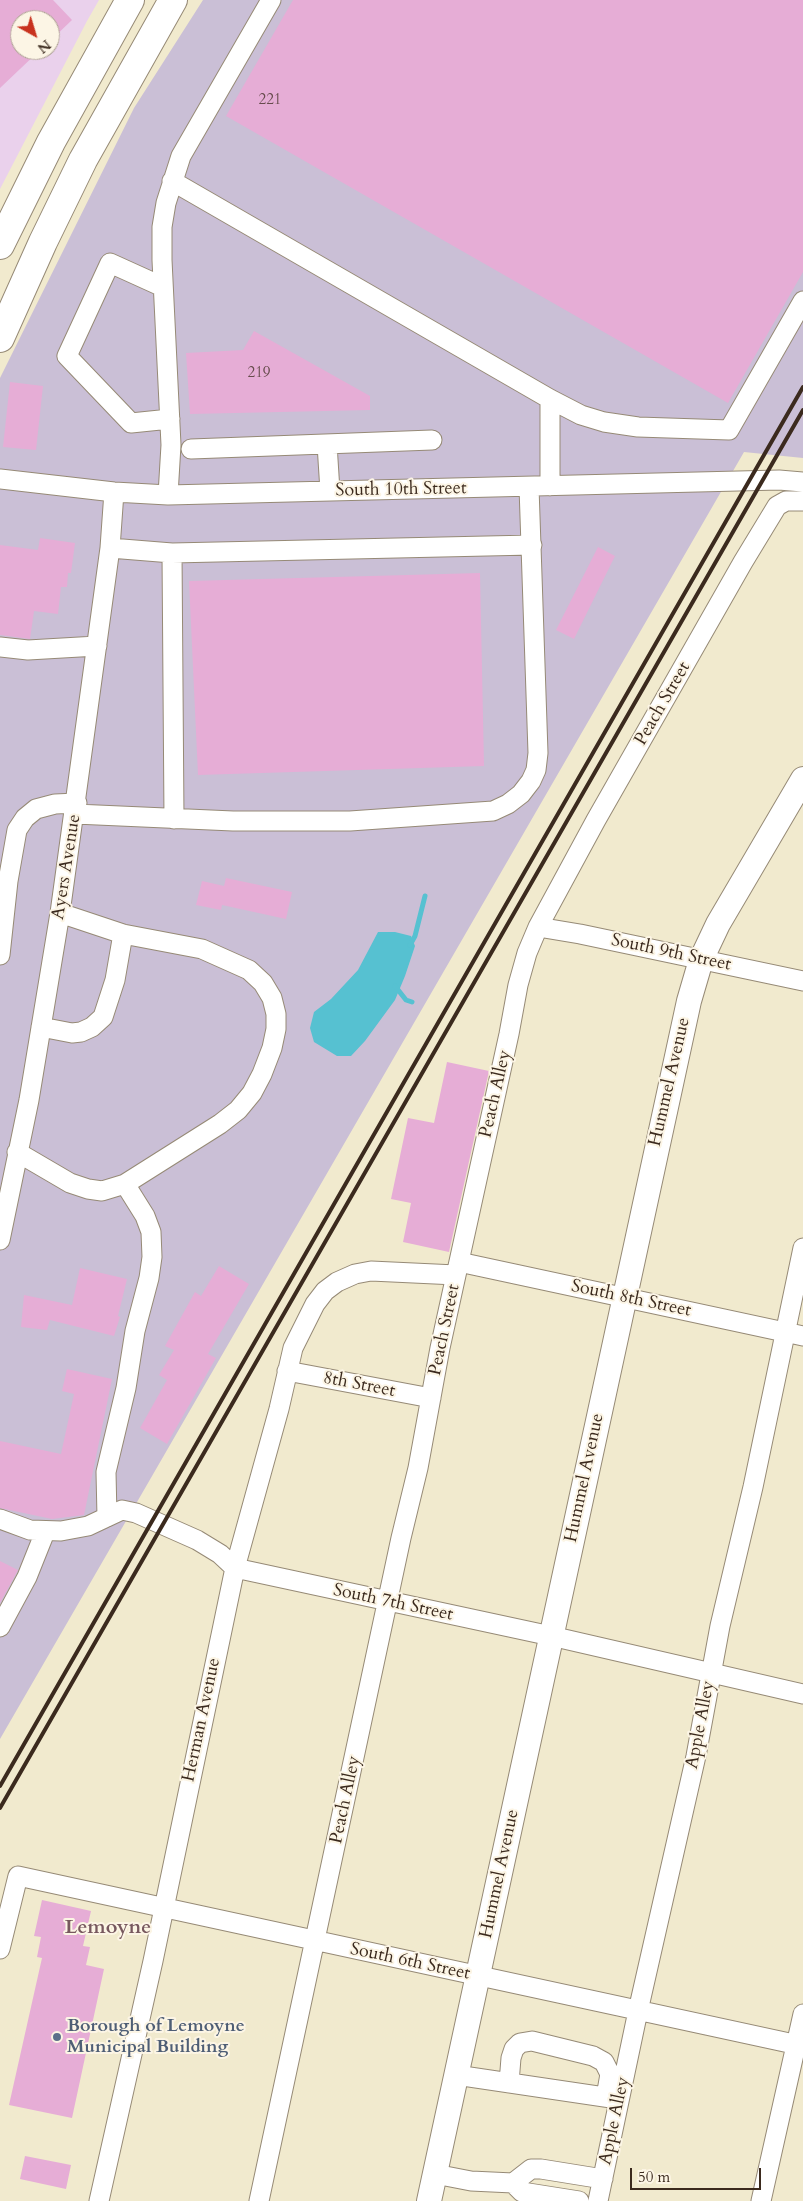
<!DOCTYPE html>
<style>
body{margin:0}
#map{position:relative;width:803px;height:2201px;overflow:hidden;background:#f1eace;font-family:Cardo,serif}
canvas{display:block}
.north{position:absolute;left:10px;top:10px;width:50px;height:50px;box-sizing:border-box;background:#fcf5e5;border:1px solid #afa495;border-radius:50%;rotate:141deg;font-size:14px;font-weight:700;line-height:20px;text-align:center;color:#3b2a1e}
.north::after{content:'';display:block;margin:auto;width:18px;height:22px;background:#c8321e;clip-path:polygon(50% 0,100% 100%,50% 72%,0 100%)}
.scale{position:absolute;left:630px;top:2168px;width:131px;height:22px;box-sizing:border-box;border:2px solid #3b2a1e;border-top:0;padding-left:6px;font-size:15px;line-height:18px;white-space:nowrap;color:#3b2a1e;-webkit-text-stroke:4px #fcf5e5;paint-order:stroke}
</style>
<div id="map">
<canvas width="803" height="2201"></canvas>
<div class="north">N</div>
<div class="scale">50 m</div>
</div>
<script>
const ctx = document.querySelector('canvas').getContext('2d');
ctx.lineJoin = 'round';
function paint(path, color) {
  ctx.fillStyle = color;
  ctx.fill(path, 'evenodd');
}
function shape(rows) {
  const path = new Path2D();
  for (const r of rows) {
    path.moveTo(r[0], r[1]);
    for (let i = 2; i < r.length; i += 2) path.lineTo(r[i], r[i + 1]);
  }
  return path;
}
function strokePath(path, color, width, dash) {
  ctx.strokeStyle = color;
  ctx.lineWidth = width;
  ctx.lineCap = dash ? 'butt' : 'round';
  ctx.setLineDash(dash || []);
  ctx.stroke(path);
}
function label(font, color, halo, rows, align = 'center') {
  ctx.font = font + ' Cardo,serif';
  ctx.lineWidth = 4;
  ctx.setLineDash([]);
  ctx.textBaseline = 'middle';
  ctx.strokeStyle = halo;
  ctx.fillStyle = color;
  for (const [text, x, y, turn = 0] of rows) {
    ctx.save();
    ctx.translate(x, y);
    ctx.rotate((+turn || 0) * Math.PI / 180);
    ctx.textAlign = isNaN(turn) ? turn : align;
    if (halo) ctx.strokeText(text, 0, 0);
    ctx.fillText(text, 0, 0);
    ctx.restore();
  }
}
const built = shape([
 [0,0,99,0,87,21,0,189],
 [20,20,50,20,50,50,20,50]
]);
const industrial = shape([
 [203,0,803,0,803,458,744,452,0,1739,0,378,134,108]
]);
const water = shape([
 [378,932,395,932,411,936,415,946,405,976,395,1000,365,1041,351,1056,337,1056,314,1042,310,1028,314,1012,331,999,358,970]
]);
const stream = shape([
 [410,945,415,936,425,896],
 [395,986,406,1000,412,1002]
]);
const building = shape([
 [0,0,53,0,72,20,50,41,50,20,20,20,20,50,40,50,0,88],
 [293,0,803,0,803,272,728,403,226,116],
 [254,331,370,396,370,410,190,414,186,353,243,350],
 [10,382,43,386,36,450,3,447],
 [40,538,75,543,71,573,68,573,67,587,61,587,58,614,34,611,30,639,0,635,0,545,38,550],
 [598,547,615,556,574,639,556,630],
 [480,573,484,766,198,775,189,581],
 [226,878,292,892,286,919,222,905,221,910,196,905,202,881,224,886],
 [447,1062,489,1071,449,1252,403,1242,411,1203,391,1199,408,1118,434,1123],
 [219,1266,249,1284,208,1354,216,1358,167,1444,140,1428,167,1380,159,1375,174,1350,165,1346,195,1292,201,1296],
 [80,1268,127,1279,118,1316,120,1317,114,1336,50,1320,47,1330,21,1327,24,1295,72,1305],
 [67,1369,112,1379,84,1515,52,1519,0,1508,0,1441,61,1454,74,1394,62,1391],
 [0,1561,18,1570,0,1603],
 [42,1900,91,1911,83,1946,90,1947,86,1965,104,1969,72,2118,9,2105,42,1958,37,1957,41,1937,34,1936],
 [25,2156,71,2165,66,2189,20,2179]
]);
const minor = shape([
 [172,181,550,399,581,415,604,422,638,427,729,430,803,301],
 [163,287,110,263,67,356,131,423,170,419],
 [327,444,330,491],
 [191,449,432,440],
 [0,479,114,492,168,495,779,480,803,482],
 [550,486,550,399],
 [168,495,171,445,162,260,162,227,166,203,181,156,271,0],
 [110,548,172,553,532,545],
 [172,553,174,819],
 [0,647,28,650,97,646],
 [75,814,233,821,350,821,493,811,508,804,521,794,531,781,536,770,538,753,529,487],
 [538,927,580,934,803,981],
 [0,955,8,881,17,830,25,818,36,809,55,804,77,803],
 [41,1027,72,1033,81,1032,92,1027,103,1017,115,980,123,934],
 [17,1152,70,1183,88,1189,102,1191,125,1184,220,1124,238,1110,252,1093,262,1074,272,1048,276,1029,276,1014,272,998,263,983,249,970,202,949,123,934,60,913],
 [0,1240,29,1100,60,913,110,548,114,492],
 [459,1262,803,1336],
 [287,1371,431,1398],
 [107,1517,106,1472,126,1388,135,1331,149,1278,152,1257,151,1232,145,1216,125,1184],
 [0,1519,30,1530,61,1531,88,1526,122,1510,136,1513,197,1540,220,1554,235,1568,551,1636,803,1694],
 [0,1627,27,1577,45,1532],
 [0,1949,18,1876,803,2046],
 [456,2075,618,2099],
 [509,2083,511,2058,514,2049,520,2043,532,2041,593,2056,604,2062,610,2074,606,2097],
 [435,2174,471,2181,513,2183,531,2169,541,2169,603,2179],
 [513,2183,522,2192,579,2201],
 [99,2201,153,1961,235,1568,279,1409,293,1348,315,1304,325,1291,337,1282,355,1274,371,1271,456,1275],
 [259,2201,401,1538,418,1468,440,1348,509,1034,518,985,527,953,538,927,596,820,743,562,777,506,786,501,803,501],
 [598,2201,638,2011,696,1756,720,1626,753,1487,803,1248],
 [761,2201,803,2014]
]);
const major = shape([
 [429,2201,689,1001,701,960,718,924,803,779]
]);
const highway = shape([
 [0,245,51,142,130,0],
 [0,338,43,242,83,160,173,0]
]);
const rail = shape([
 [0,1786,803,387],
 [0,1808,803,410]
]);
const markers = [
 [57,2037,5,"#5c6f8a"]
];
const numberNames = [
 ["221",270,101],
 ["219",259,374]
];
const streetNames = [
 ["South 10th Street",401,490,-1],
 ["Peach Street",663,704,-60],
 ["Ayers Avenue",67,867,-81],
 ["South 9th Street",671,953,12],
 ["Hummel Avenue",670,1082,-77],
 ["Peach Alley",496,1094,-77],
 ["South 8th Street",631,1299,12],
 ["Peach Street",445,1330,-78],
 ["8th Street",359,1385,11],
 ["Hummel Avenue",585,1478,-78],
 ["South 7th Street",393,1603,12],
 ["Herman Avenue",202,1720,-78],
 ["Apple Alley",701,1725,-79],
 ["Peach Alley",346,1800,-78],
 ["Hummel Avenue",500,1874,-78],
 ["South 6th Street",410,1962,12],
 ["Apple Alley",615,2121,-78]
];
const serviceNames = [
 ["Borough of Lemoyne",67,2027],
 ["Municipal Building",67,2048]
];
const quarterNames = [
 ["Lemoyne",108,1928]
];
paint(built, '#ead1ec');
paint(industrial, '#cabfd6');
paint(water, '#56c1d1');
strokePath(stream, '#56c1d1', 5);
paint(building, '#e6add6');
strokePath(minor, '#968a76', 21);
strokePath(major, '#968a76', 26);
strokePath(highway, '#968a76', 30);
strokePath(minor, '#fff', 19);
strokePath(major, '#fff', 24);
strokePath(highway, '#fff', 28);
strokePath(rail, '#3b2a1e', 4);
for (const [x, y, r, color] of markers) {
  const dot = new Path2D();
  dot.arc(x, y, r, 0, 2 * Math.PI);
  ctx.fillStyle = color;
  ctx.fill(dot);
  strokePath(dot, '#fcf5e5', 2);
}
label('15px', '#664b4c', null, numberNames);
label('18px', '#3b2a1e', '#fcf5e5', streetNames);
label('bold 18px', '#4e5e75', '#fcf5e5', serviceNames, 'left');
label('bold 20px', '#77585e', '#fcf5e5', quarterNames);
</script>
